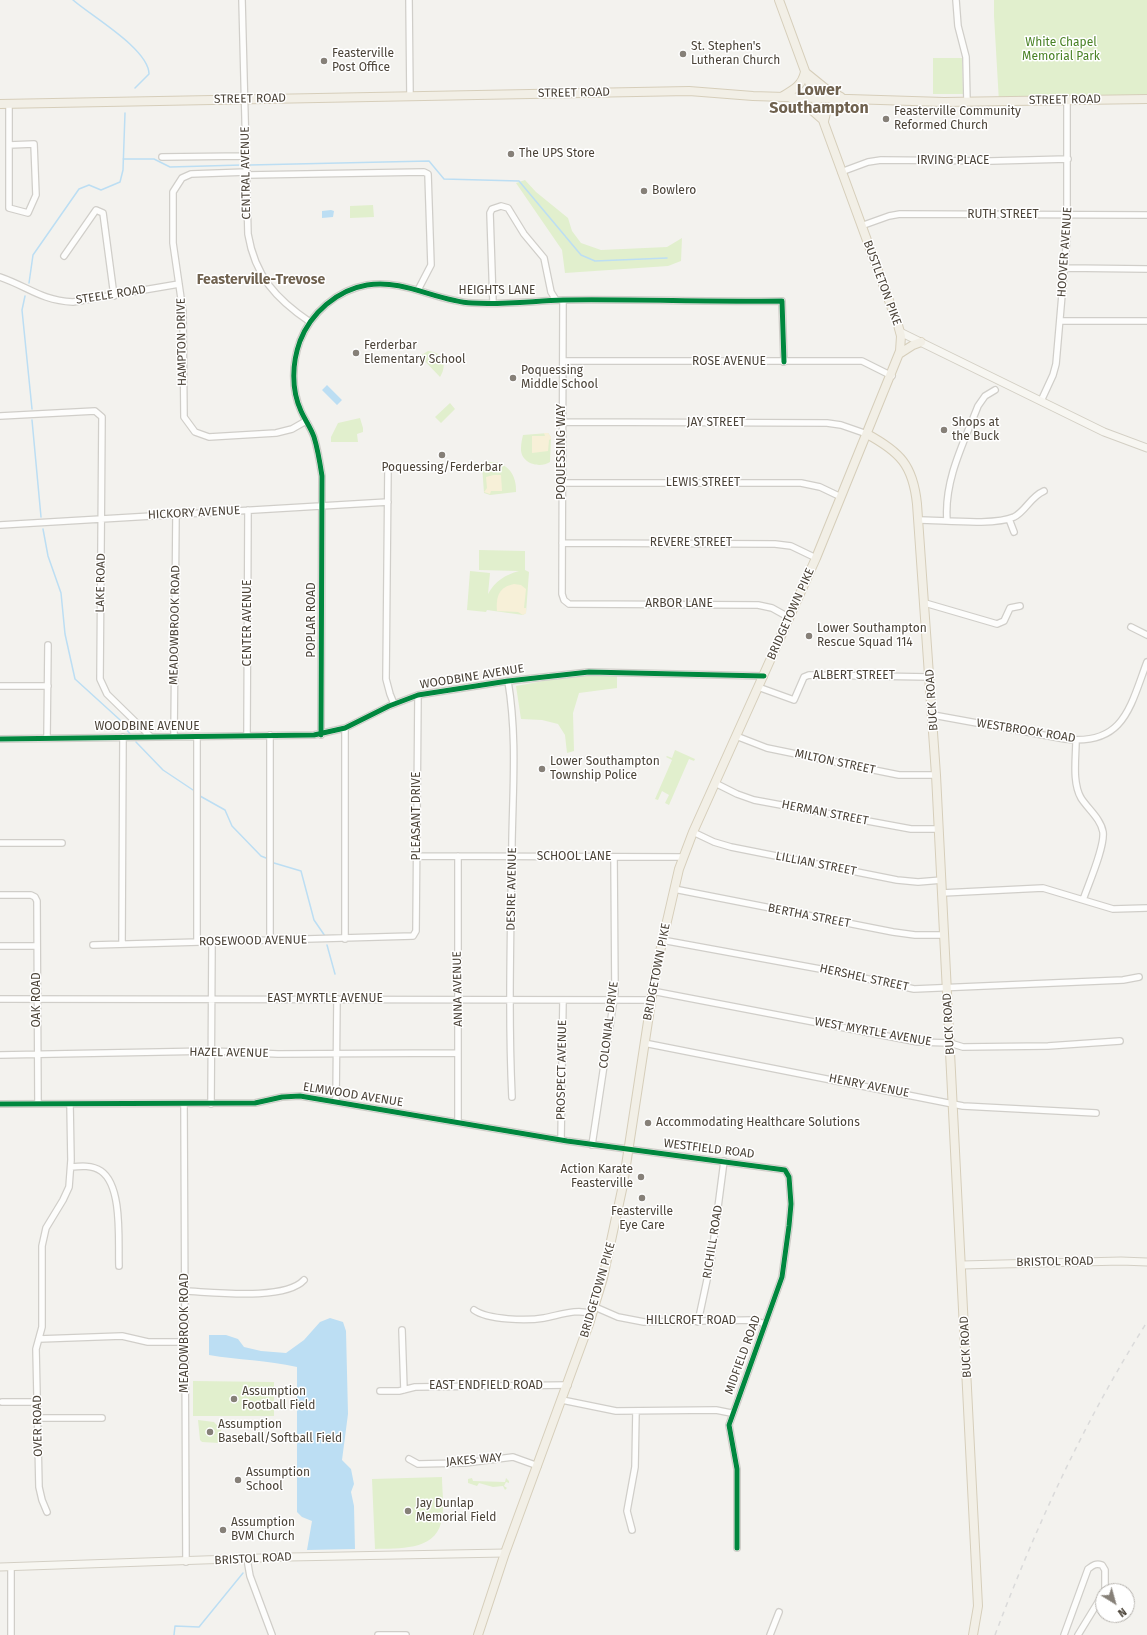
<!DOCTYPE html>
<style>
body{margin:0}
#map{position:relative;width:1147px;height:1635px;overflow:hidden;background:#f3f2ee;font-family:"Fira Sans",sans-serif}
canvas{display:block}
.north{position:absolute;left:1095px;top:1583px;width:40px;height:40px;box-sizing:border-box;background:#fff;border:1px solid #b7b4af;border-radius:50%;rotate:143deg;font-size:11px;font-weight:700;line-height:16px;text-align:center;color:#4b4338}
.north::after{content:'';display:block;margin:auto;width:14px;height:18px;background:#868078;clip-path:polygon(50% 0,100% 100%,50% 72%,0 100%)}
</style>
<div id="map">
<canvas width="1147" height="1635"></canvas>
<div class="north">N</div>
</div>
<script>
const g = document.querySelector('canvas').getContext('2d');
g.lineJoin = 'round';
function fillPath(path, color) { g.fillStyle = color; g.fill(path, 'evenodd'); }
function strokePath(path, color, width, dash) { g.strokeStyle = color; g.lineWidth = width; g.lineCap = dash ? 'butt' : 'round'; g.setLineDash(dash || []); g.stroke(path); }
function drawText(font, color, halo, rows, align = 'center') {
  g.font = font + ' "Fira Sans",sans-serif'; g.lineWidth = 3; g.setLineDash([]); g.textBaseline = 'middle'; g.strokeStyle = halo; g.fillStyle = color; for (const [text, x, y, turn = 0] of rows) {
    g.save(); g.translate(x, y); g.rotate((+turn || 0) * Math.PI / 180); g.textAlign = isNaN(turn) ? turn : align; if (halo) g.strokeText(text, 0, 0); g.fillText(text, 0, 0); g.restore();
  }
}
const green = new Path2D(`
 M 994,0 L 1147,0 L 1147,99 L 999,102 L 994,16 Z
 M 933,58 L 962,58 L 963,94 L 933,94 Z
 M 525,180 L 536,192 L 568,218 L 572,231 L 581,243 L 601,250 L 667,247 L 682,238 L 681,261 L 668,266 L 565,273 L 562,250 L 516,183 Z
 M 373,205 L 374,217 L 350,218 L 350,206 Z
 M 428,351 C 443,352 448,365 440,377 L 420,356 Z
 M 450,403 L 455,409 L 441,423 L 435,417 Z
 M 360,418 L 363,428 L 363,432 L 357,434 L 358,442 L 331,442 L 331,437 L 338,423 Z
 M 548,433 L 551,437 L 550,462 C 539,469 520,463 521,448 C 521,444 522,439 523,435 Z
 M 489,462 C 507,461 517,475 516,492 L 490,495 L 484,493 L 482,465 Z
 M 479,550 L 525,551 L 525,570 L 529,572 L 526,613 L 523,615 L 487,610 L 486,612 L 467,610 L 470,571 L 490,573 L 488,594 C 495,581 505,575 519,571 L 479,570 Z
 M 590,675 L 617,675 L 617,688 L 579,693 L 573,713 L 574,751 L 567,753 L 565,735 L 558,724 L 542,720 L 521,719 L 516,686 L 570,676 Z
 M 675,750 L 695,759 L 694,761 L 689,759 L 669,805 L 665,803 L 669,795 L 662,791 L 658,800 L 655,799 L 672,760 L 666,757 L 667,756 L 672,758 Z
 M 193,1381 L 274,1382 L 274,1416 L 193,1416 Z
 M 198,1420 L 214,1422 L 221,1430 L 219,1443 L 202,1442 L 200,1440 Z
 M 442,1477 C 442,1491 445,1509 441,1523 C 434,1551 398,1548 375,1549 L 372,1479 Z
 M 472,1478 L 473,1481 L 505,1482 L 506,1478 L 509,1481 L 509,1483 L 506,1482 L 504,1486 L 507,1488 L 505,1490 L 503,1486 L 493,1487 L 479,1483 L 477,1486 L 468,1483 L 468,1479 Z`);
const sand = new Path2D(`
 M 544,433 L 548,433 L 551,437 L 551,439 L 549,440 L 548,451 L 532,453 L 532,436 L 545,436 Z
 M 494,475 L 501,475 L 502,491 L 491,491 L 490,494 L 484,492 L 487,488 L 486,477 Z
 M 514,584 L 521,585 L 526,589 L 524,608 L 526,608 L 526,613 L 523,615 L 518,612 L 497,611 C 496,596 499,587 514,584 Z`);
const water = new Path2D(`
 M 331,210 L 334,211 L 333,217 L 322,218 L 322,211 Z
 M 327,385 L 342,400 L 337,405 L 322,390 Z
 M 330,1318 L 343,1322 L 346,1331 L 348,1414 L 342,1460 L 351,1469 L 354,1484 L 351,1492 L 354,1506 L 355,1549 L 307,1550 L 312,1521 L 302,1517 L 297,1512 L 297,1367 C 267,1360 238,1360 209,1355 L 209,1335 L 226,1335 L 238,1339 L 244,1347 L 261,1351 L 286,1353 L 304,1340 L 320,1322 Z`);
const stream = new Path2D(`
 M 73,0 C 91,16 149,49 149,74 L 135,88
 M 123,159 L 154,159 L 170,167 L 242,165
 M 250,165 L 429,161 L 444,179 L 519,181 L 581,255 L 595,261 L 667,258
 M 29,283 L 33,255 L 79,189 L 89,185 L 101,190 L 120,182 L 123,170 L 125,113
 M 25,296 L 22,310 L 32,409
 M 32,420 L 41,517
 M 43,529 L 48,556 L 61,593 L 65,634 L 75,679 L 119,719 L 130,734
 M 136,742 L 163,770 L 193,790
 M 200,796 L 225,810 L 232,826 L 261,856 L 266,858
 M 274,863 L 301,871 L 314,920 L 325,936
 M 327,945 L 335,974
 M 174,1635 L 175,1626 L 199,1627 L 243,1573`);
const minor = new Path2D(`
 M 242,0 L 248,234 C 255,276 276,299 310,322
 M 409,0 L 410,96
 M 956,0 L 958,26 L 966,57 L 967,102
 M 9,145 L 34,144 L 36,195 L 28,213 L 9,208 L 9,104
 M 162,157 L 246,156
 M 247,172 L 191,174 L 182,178 L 173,192 L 173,243 L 183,312 L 184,417 L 195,432 L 209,437 L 276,433 L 292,429 L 306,421
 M 841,172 L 868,162 L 881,160 L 991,161 L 1068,159
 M 247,175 L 424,172 L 428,174 L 431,265 L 418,290
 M 861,226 L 889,216 L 900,214 L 1147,215
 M 64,256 L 96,210 L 103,213 L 114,296
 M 1065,268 L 1147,269
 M 0,277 C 29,287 40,300 73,302 L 179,284
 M 563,300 L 562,594 L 564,600 L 569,604 L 758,605 L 772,608 L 790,618
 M 493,303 L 490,213 L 492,209 L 501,206 L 508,208 L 524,234 L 544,258 L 551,292 L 556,300
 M 1060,321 L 1147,321
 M 563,361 L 862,361 L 892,376
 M 1041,401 L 1053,375 L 1056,364 L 1067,237 L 1067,100
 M 0,416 L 95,411 L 102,417 L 100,679 L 107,694 L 150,736
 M 563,422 L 827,423 L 841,425 L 867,434
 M 388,467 L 386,679 L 390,694 L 394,704
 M 562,483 L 801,483 L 820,487 L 841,497
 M 1009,519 L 1014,532
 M 919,520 C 942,520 994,526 1014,517 C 1026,511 1030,497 1044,491
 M 947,520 C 944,480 964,442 978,406 L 985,396 L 995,390
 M 0,525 L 388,502
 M 562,543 L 775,544 L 791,546 L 816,558
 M 925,603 L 997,624 L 1004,621 L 1010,608 L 1020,606
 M 1131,627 L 1147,635
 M 508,681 C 517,735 513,786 512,840 C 511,926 508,1012 512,1097
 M 0,686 L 48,686
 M 758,687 L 794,700 L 804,677 L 809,675 L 930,677
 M 933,715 L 1065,739 C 1124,746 1130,707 1147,662
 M 345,728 L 345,939
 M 270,735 L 270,940
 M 321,735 L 322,476 C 320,463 318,450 314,437 C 311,428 305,420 301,411 C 291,389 292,363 300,341 C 311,313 337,290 367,285 C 405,279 436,301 472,303 C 502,305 533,301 563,300 C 636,299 709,302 782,301 L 784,362
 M 247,736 L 248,510
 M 736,736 L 767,748 L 879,771 L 899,775 L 936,775
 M 174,737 L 176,514
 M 197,737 L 197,942
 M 47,738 L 48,645
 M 0,739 L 314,735 L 345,728 L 389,706 L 418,695 L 508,681 L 589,672 L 764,676
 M 1076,740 C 1076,758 1072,782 1081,798 C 1088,809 1101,819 1103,832 C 1105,847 1088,885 1083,900
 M 715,783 L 737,794 L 754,800 L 911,829 L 939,829
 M 693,832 L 714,842 L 731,847 L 897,880 L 918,882 L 942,880
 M 0,843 L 62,843
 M 418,856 L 683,857
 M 458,856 L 458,1122
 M 674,889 L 893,932 L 915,935 L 944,935
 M 942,893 L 1043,888 L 1113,909 L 1147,908
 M 0,895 L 31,895 L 35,897 L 37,901 L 38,1104
 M 662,940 L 831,971 L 914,989 L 1123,980 L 1139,977
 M 122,944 L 123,737
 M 93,945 L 413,936 L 416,931 L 418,695
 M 0,946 L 37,946
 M 652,991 L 918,1042 L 950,1043 L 963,1047 L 1048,1046 L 1120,1041
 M 0,999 L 651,1000
 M 644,1043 L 963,1106 L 1096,1113
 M 0,1055 L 212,1051 L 278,1054 L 458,1053
 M 336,1102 L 337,999
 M 0,1104 L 255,1103 L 282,1097 L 300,1096 L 567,1141 L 785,1170 L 789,1177 L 791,1204 L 789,1226 L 782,1277 L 729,1425 L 737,1469 L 737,1548
 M 184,1104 L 186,1562
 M 211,1104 L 212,942
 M 561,1140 L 563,1000
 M 592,1145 L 615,992 L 614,857
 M 71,1167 C 81,1166 92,1165 101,1171 C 123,1186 118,1242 119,1266
 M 184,1291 C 212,1292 285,1301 304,1280
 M 595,1307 L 618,1317 L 644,1322 L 753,1320 L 765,1324
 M 474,1310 C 488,1320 527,1321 544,1318 C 560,1315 577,1308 593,1314
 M 698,1322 L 711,1261 L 724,1161
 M 402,1330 L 404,1390
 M 39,1339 L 122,1336 L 148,1342 L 185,1342
 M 380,1391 L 399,1391 L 415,1387 L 568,1385
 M 562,1400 L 616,1411 L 716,1410 L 731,1413
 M 2,1402 L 38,1402
 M 38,1418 L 102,1418
 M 409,1459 L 418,1464 L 465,1463 L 513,1457 L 538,1466
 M 47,1512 L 42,1500 L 39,1487 L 36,1349 L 42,1327 L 42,1246 L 46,1228 L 63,1200 L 69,1187 L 71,1160 L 70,1104
 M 632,1530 L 627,1511 L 635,1467 L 636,1411
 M 247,1559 L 250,1576 L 272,1635
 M 11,1635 L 11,1567
 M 378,1635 L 406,1635
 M 770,1635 L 779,1612
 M 1064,1635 L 1088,1569 C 1093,1565 1096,1563 1102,1565 L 1105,1570 L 1105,1591
 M 1078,1635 L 1103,1594`);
const secondary = new Path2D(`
 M 900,332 L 1104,432 L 1147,448
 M 962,1265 L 1121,1261 L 1147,1262
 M 0,1567 L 289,1557 L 505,1553`);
const primary = new Path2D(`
 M 783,96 C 795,89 802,85 805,72 L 826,89 L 841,97
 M 792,99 L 805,104 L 822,119
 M 0,104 L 689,91 L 753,96 L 944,102 L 1147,99
 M 824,121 L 827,109 L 842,99
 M 899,354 L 913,345 L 921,342
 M 867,434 C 900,452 913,465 917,504 L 936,775 L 978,1606 L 973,1635
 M 478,1635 L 505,1553 L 589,1324 L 603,1278 L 623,1185 L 656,969 L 679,869 L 693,832 L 816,558 L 900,351 L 901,336 L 898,325 L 779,0`);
const rail = new Path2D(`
 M 995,1635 C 1036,1526 1085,1420 1147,1322`);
const cycleway = new Path2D(`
 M 321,735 L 322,476 C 320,463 318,450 314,437 C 311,428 305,420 301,411 C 291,389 292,363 300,341 C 311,313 337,290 367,285 C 405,279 436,301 472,303 C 502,305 533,301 563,300 C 636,299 709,302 782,301 L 784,362
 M 0,739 L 314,735 L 345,728 L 389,706 L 418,695 L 508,681 L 589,672 L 764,676
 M 0,1104 L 255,1103 L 282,1097 L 300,1096 L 567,1141 L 785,1170 L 789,1177 L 791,1204 L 789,1226 L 782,1277 L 729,1425 L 737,1469 L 737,1548`);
const markers = [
 [683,54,4,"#868078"],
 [324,61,4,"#868078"],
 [886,119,4,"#868078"],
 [511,154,4,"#868078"],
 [644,191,4,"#868078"],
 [356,353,4,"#868078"],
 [513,378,4,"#868078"],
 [944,430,4,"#868078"],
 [442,455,4,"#868078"],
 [809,636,4,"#868078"],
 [542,769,4,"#868078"],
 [648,1123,4,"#868078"],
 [641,1177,4,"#868078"],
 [642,1198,4,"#868078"],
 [234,1399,4,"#868078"],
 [210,1432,4,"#868078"],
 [238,1480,4,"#868078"],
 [408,1511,4,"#868078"],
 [223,1530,4,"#868078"]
];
const parkNames = [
 ["White Chapel",1061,43],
 ["Memorial Park",1061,57]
];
const poiNames = [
 ["St. Stephen's",691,47],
 ["Lutheran Church",691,61],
 ["Feasterville",332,54],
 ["Post Office",332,68],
 ["Feasterville Community",894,112],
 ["Reformed Church",894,126],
 ["The UPS Store",519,154],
 ["Bowlero",652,191],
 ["Ferderbar",364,346],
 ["Elementary School",364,360],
 ["Poquessing",521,371],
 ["Middle School",521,385],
 ["Shops at",952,423],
 ["the Buck",952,437],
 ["Poquessing/Ferderbar",442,468,"center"],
 ["Lower Southampton",817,629],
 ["Rescue Squad 114",817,643],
 ["Lower Southampton",550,762],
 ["Township Police",550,776],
 ["Accommodating Healthcare Solutions",656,1123],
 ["Action Karate",633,1170,"right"],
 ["Feasterville",633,1184,"right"],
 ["Feasterville",642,1212,"center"],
 ["Eye Care",642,1226,"center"],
 ["Assumption",242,1392],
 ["Football Field",242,1406],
 ["Assumption",218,1425],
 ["Baseball/Softball Field",218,1439],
 ["Assumption",246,1473],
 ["School",246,1487],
 ["Jay Dunlap",416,1504],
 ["Memorial Field",416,1518],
 ["Assumption",231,1523],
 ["BVM Church",231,1537]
];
const streetNames = [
 ["STREET ROAD",574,93,-1],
 ["STREET ROAD",250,99,-1],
 ["STREET ROAD",1065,100,-1],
 ["IRVING PLACE",953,161],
 ["CENTRAL AVENUE",246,173,-91],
 ["RUTH STREET",1003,215],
 ["HOOVER AVENUE",1065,252,-86],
 ["BUSTLETON PIKE",882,283,70],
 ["HEIGHTS LANE",497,291],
 ["STEELE ROAD",111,295,-9],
 ["HAMPTON DRIVE",182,342,-91],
 ["ROSE AVENUE",729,362],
 ["JAY STREET",716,423],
 ["POQUESSING WAY",562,452,-90],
 ["LEWIS STREET",703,483],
 ["HICKORY AVENUE",194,513,-3],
 ["REVERE STREET",691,543],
 ["LAKE ROAD",101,583,-89],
 ["ARBOR LANE",679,604],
 ["BRIDGETOWN PIKE",791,614,-66],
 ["POPLAR ROAD",312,620,-90],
 ["CENTER AVENUE",248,623,-90],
 ["MEADOWBROOK ROAD",175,625,-89],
 ["ALBERT STREET",854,676],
 ["WOODBINE AVENUE",472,677,-9],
 ["BUCK ROAD",932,700,-94],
 ["WOODBINE AVENUE",147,727],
 ["WESTBROOK ROAD",1026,731,9],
 ["MILTON STREET",835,762,12],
 ["HERMAN STREET",825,813,11],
 ["PLEASANT DRIVE",417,816,-90],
 ["SCHOOL LANE",574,857],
 ["LILLIAN STREET",816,864,11],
 ["DESIRE AVENUE",512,889,-89],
 ["BERTHA STREET",809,916,11],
 ["ROSEWOOD AVENUE",253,941,-1],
 ["BRIDGETOWN PIKE",657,972,-79],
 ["HERSHEL STREET",864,978,12],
 ["ANNA AVENUE",458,989,-91],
 ["EAST MYRTLE AVENUE",325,999],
 ["OAK ROAD",37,1000,-90],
 ["BUCK ROAD",949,1024,-93],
 ["COLONIAL DRIVE",609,1025,-83],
 ["WEST MYRTLE AVENUE",873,1032,10],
 ["HAZEL AVENUE",229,1053,1],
 ["PROSPECT AVENUE",562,1070,-89],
 ["HENRY AVENUE",869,1086,11],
 ["ELMWOOD AVENUE",353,1095,9],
 ["WESTFIELD ROAD",709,1149,7],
 ["RICHILL ROAD",713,1242,-81],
 ["BRISTOL ROAD",1055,1262,-1],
 ["BRIDGETOWN PIKE",598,1290,-74],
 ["HILLCROFT ROAD",691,1321],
 ["MEADOWBROOK ROAD",185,1333,-90],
 ["BUCK ROAD",966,1347,-93],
 ["MIDFIELD ROAD",743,1355,-70],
 ["EAST ENDFIELD ROAD",486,1386],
 ["OVER ROAD",38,1426,-91],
 ["JAKES WAY",474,1460,-5],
 ["BRISTOL ROAD",253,1559,-3]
];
const quarterNames = [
 ["Feasterville-Trevose",261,280]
];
const districtNames = [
 ["Lower",819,91],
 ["Southampton",819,109]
];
fillPath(green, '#e1efcd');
fillPath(sand, '#f7f0d8');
fillPath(water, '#bcdef3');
strokePath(stream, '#bcdef3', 1.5);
strokePath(minor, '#d0cec9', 8);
strokePath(secondary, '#d3cfc4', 9);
strokePath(primary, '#d6ceba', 10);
strokePath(minor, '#fdfdfc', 5.5);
strokePath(secondary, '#f7f6f1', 7);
strokePath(primary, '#f2efe6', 8);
strokePath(rail, '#dadada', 1.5, [5, 5]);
strokePath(cycleway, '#00873e', 5);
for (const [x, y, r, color] of markers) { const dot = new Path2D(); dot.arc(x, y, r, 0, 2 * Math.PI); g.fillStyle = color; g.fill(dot); strokePath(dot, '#fff', 1.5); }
drawText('12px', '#4a8226', '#fff', parkNames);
drawText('12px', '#4b4338', '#fff', poiNames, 'left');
drawText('12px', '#4b4338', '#fff', streetNames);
drawText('bold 14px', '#6f614e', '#fff', quarterNames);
drawText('bold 16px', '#6f614e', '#fff', districtNames);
</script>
